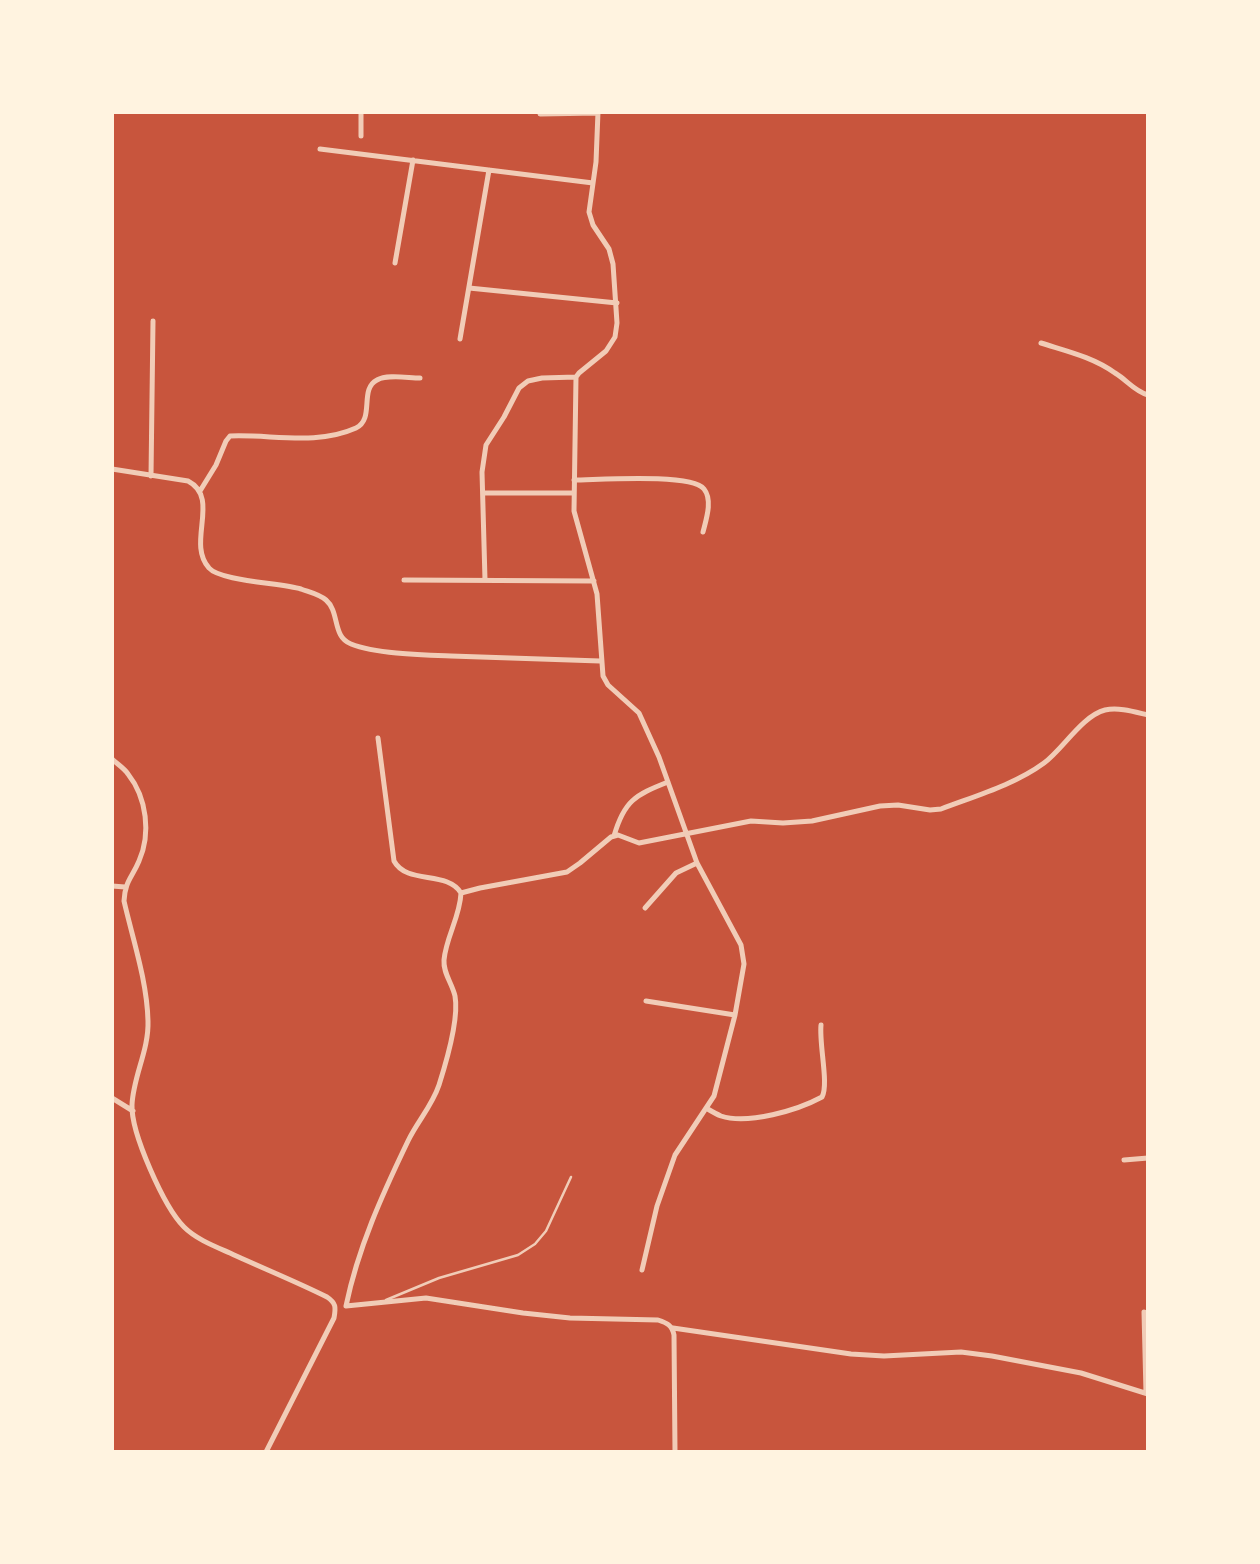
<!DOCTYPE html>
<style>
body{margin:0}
#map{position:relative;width:1260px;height:1564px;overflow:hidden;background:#c8553d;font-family:"Varela Round",sans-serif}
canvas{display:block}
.frame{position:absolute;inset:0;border:114px solid #fff3e0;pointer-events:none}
</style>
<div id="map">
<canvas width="1260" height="1564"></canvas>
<div class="frame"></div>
</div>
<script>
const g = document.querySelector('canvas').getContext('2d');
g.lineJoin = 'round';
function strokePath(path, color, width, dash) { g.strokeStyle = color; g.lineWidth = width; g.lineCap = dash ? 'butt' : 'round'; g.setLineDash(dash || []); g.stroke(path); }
const service = new Path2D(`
 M 386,1300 L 439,1278 L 518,1255 L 535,1244 L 546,1231 L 571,1177`);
const minor = new Path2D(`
 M 598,112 L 596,162 L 589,212 L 593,225 L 609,249 L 613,264 L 617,323 L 615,337 L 606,351 L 579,373 L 576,377 L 574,511 L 597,594 L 603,676 L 608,685 L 639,713 L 659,757 L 697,863 L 741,945 L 744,964 L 735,1015 L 714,1096 L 675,1155 L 657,1206 L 642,1270
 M 540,114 L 597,113
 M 361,136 L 361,112
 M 320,149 L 593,183
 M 395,263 L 413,160
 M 469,288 L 617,303
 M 460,339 L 489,170
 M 1041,343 C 1066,351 1093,357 1115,373 C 1127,380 1134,391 1148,395
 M 112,469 L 188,481 C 221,498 186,543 209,568 C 220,581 281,583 301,589 C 309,592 319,594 326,600 C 340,612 332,637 351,644 C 376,654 423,655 451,656 C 501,658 550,659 600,661
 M 151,476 L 153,321
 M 574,480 C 597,480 691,473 704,489 C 713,500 706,520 703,532
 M 200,491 L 216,465 L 226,441 L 230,436 C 271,434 316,446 356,428 C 375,419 359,389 377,380 C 387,374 408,378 420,378
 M 483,493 L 574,493
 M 404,580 L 594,581
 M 485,580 L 482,472 L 486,445 L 504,417 L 519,388 L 528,381 L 542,378 L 576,377
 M 112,759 C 117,764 124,768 128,774 C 147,798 151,834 139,861 C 132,878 125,881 124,901 C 133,940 147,981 148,1021 C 149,1050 133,1077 132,1105 C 131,1133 164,1207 184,1227 C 196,1239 214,1246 230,1253 C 262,1268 295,1281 327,1297 C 336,1303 336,1307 334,1318 L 266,1452
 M 614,836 C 624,801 635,795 668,782
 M 112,886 L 125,887
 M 461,893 L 480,888 L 567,872 L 580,863 L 611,837 L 618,835 L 639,843 L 751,821 L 783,823 L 812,821 L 880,806 L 898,805 L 930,810 L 941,809 C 975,796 1014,785 1044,763 C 1063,749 1082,716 1105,710 C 1119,707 1135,712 1148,715
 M 645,908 L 676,873 L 697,863
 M 646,1001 L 735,1015
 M 112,1098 L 133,1111
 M 706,1108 C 711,1111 716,1114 721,1116 C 748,1125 798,1110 822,1097 C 829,1084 819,1045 821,1025
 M 1124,1160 L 1148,1158
 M 346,1306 C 358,1248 382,1195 408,1141 C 417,1122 432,1106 439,1085 C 446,1063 459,1018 455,996 C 452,983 443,973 444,960 C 446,937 460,917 461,893 C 447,870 407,885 394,861 L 378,738
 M 346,1306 L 426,1298 L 523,1313 L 570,1318 L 658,1320 C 667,1323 672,1325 674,1335 L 675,1452
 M 1144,1312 L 1146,1393
 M 673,1328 L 851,1354 L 884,1356 L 961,1352 L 992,1356 L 1081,1373 L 1148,1394`);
strokePath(service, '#f1ccb7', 2.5);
strokePath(minor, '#f1ccb7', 5);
</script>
